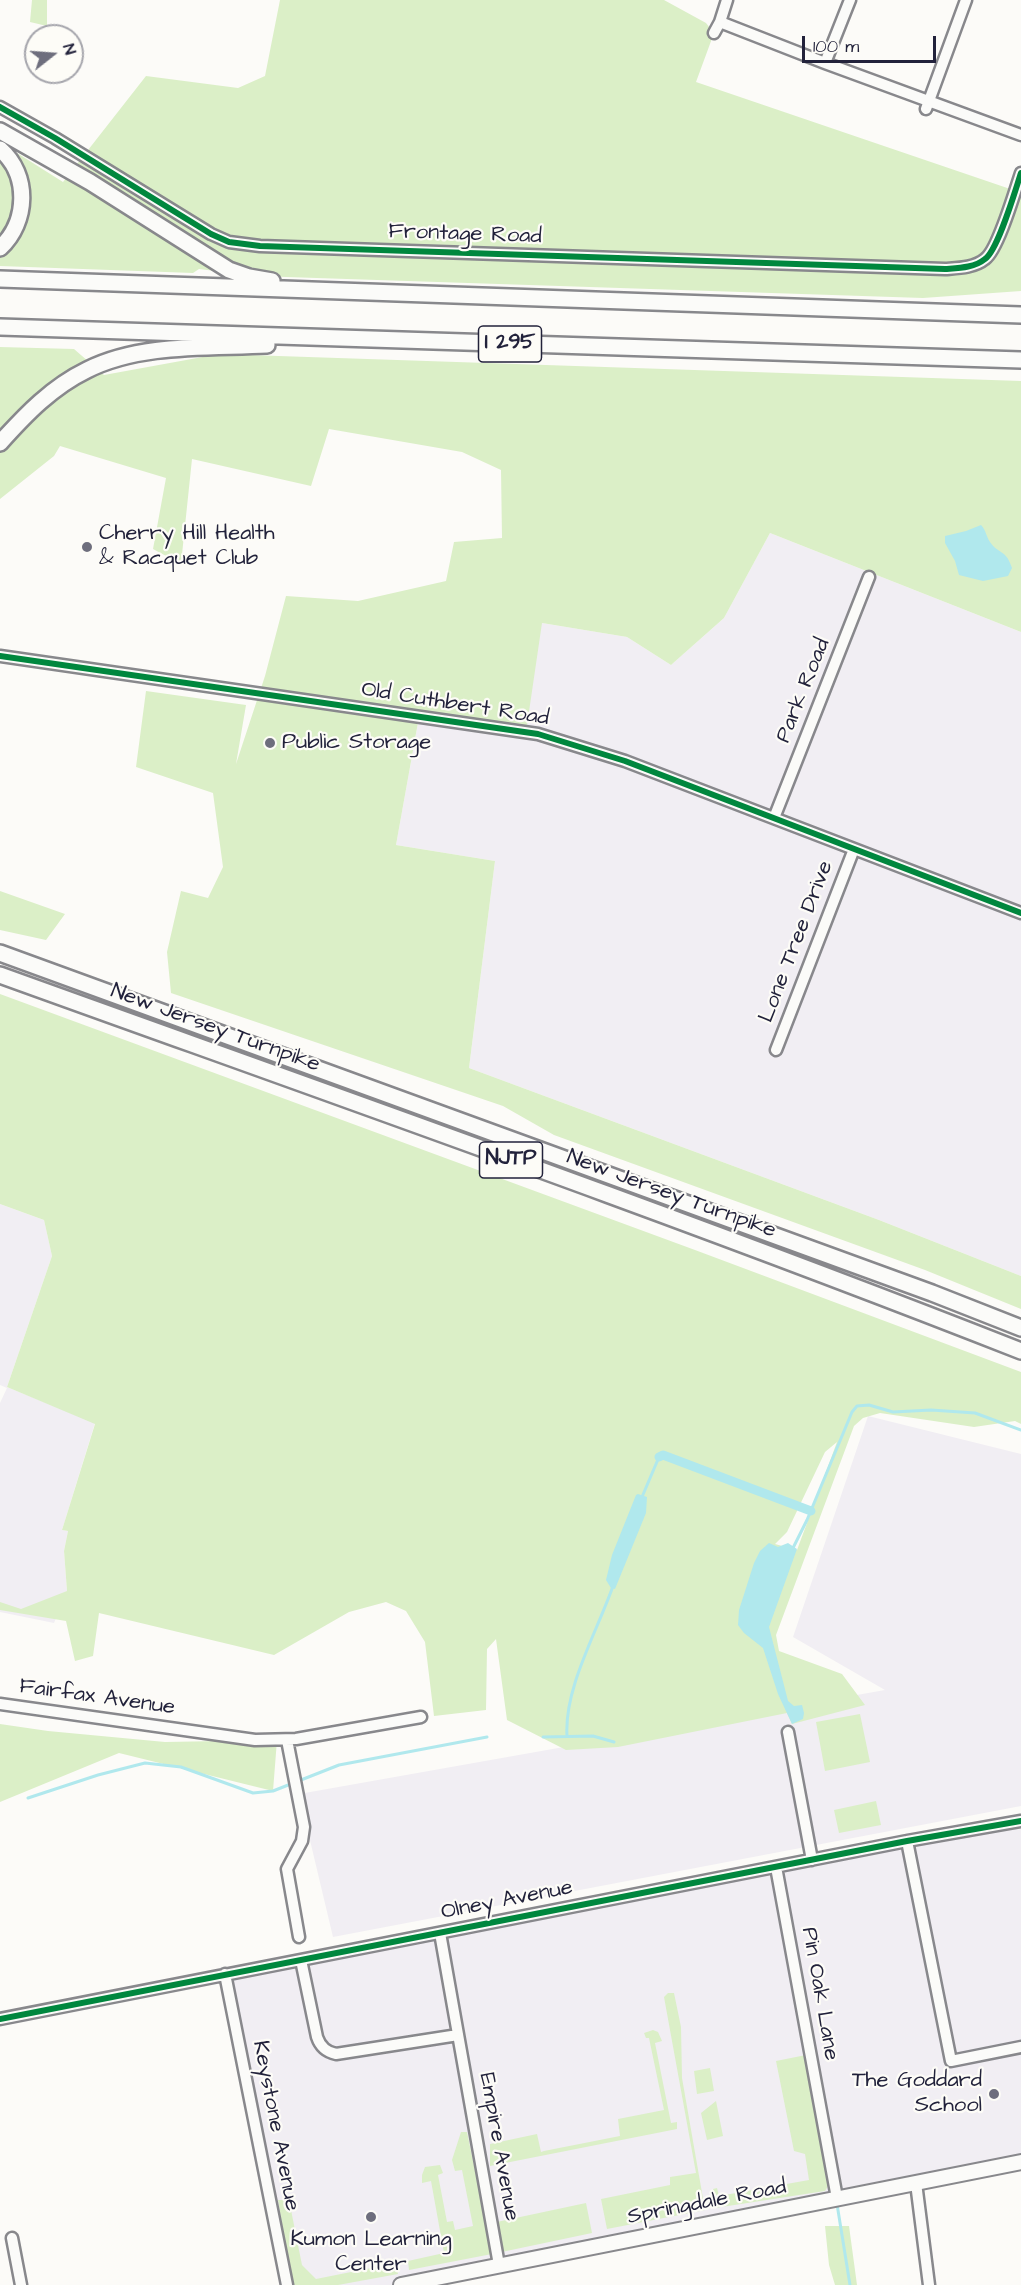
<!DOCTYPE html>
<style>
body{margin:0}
#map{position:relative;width:1021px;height:2285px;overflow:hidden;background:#fcfbf8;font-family:"Architects Daughter",sans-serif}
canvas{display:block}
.north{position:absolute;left:24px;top:24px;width:60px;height:60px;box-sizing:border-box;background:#fdfcf7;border:2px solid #a5a5ac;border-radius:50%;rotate:73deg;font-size:16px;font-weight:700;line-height:24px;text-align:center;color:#22223b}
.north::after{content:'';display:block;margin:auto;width:21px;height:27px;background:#6e6e7d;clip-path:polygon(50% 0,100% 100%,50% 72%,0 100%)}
.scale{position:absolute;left:802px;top:36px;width:134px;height:27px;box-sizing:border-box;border:3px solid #22223b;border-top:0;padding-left:8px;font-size:18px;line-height:21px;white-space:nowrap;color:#22223b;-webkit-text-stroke:4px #fdfcf7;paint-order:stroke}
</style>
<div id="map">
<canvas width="1021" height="2285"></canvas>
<div class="north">N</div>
<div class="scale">100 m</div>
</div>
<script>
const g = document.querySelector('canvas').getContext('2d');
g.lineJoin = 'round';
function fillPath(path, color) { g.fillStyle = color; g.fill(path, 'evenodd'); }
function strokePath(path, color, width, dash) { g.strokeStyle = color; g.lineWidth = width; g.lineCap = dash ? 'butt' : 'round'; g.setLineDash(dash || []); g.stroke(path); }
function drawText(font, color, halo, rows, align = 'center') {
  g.font = font + ' "Architects Daughter",sans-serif'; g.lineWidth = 4.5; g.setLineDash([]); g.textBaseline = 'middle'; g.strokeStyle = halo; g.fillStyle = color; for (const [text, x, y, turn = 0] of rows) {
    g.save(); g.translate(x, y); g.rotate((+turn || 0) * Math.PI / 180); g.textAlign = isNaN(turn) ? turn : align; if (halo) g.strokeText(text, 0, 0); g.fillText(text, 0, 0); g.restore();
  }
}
const built = new Path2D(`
 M 770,533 L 1021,632 L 1021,1276 L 879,1220 L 469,1068 L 495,861 L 396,845 L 419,717 L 542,623 L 627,637 L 671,665 L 724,618 Z
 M 0,1204 L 44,1220 L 52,1256 L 7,1387 L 95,1423 L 62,1530 L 68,1531 L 64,1551 L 67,1591 L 54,1623 L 0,1612 L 0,1403 L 7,1388 L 0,1385 Z
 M 868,1416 L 1021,1454 L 1021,1806 L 333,1937 L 299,1794 L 885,1690 L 793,1637 Z
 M 1021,1822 L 1021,2162 L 400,2285 L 287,2285 L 225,1974 Z`);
const green = new Path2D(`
 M 32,0 L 47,0 L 47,26 L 30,22 Z
 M 280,0 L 664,0 L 706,23 L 714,33 L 696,82 L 1019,192 L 1021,189 L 1021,291 L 923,298 L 256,276 L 199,269 L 193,273 L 0,266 L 0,154 L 17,153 L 63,182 L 146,76 L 238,88 L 265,76 Z
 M 0,347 L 74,349 L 104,375 L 219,354 L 1021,381 L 1021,632 L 770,533 L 724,618 L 671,665 L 627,637 L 542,623 L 526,732 L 419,717 L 396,845 L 495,861 L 469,1068 L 879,1220 L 1021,1276 L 1021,1309 L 925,1270 L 554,1135 L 503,1106 L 171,993 L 167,952 L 181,891 L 208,898 L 223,867 L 213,793 L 136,767 L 146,691 L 246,705 L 236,764 L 265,676 L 286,596 L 358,601 L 446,581 L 454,542 L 502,538 L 501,470 L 462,452 L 329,429 L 311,486 L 192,459 L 181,564 L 153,549 L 166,478 L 60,446 L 54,456 L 0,499 Z
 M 0,891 L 65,914 L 46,940 L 0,930 Z
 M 0,994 L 695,1250 L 1021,1372 L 1021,1424 L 1015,1421 L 974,1427 L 880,1413 L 863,1418 L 854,1426 L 776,1635 L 779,1651 L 842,1674 L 865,1705 L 792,1724 L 787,1713 L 618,1747 L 566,1750 L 507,1720 L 496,1639 L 487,1649 L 486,1710 L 434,1716 L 425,1642 L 406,1611 L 386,1602 L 349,1612 L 274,1655 L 99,1613 L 93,1656 L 75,1661 L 66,1621 L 0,1610 L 0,1602 L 21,1609 L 67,1591 L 64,1551 L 68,1531 L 62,1530 L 95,1424 L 7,1387 L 52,1256 L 44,1220 L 0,1204 ZM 837,1442 L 797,1550 L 775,1544 L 787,1532 L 825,1452 Z
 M 860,1714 L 870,1762 L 825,1771 L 816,1722 Z
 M 0,1724 L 48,1731 L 165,1742 L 277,1740 L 273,1791 L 119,1753 L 0,1802 Z
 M 876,1801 L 881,1825 L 839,1833 L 834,1810 Z
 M 668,1993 L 674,1993 L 681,2027 L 682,2078 L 705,2210 L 607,2229 L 601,2199 L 670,2185 L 670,2177 L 696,2173 L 664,1997 Z
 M 653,2030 L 658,2032 L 662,2041 L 655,2043 L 671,2123 L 677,2122 L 677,2129 L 490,2166 L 490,2144 L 537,2134 L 541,2152 L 544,2151 L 620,2136 L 618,2119 L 664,2110 L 649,2038 L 646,2038 L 644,2033 Z
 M 806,2055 L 830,2183 L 825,2191 L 715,2208 L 713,2189 L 717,2188 L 719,2196 L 809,2180 L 805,2154 L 794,2151 L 776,2061 Z
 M 710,2068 L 714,2091 L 697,2094 L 694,2071 Z
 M 716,2101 L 723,2136 L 707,2140 L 701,2113 Z
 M 461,2132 L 467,2132 L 492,2254 L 409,2270 L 408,2261 L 444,2253 L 431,2181 L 422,2183 L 422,2175 L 425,2167 L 440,2165 L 443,2173 L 438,2175 L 447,2222 L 453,2221 L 455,2230 L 473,2226 L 462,2170 L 455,2171 L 452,2160 Z
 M 278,2200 L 289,2200 L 302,2265 L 316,2279 L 396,2263 L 398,2274 L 338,2285 L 292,2285 Z
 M 586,2203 L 592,2233 L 497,2253 L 492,2223 Z
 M 825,2226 L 849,2226 L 857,2285 L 835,2285 L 829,2265 Z`);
const water = new Path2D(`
 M 981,525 C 986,530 986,536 990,542 C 998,554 1006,549 1012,568 L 1008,576 L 983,581 L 959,575 L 955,561 L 945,543 L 945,536 L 966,531 Z
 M 638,1494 L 647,1497 L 646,1513 L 615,1589 L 611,1588 L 606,1580 L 612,1555 L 636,1495 Z
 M 769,1543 L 778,1547 L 788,1543 L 797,1549 L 769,1627 L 786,1693 L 788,1701 L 794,1706 L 802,1705 L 804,1713 L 803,1719 L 792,1724 L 778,1694 L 763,1648 L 744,1633 L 738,1625 L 739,1610 L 754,1563 L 760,1551 Z`);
const stream = new Path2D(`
 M 642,1497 L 659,1457
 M 793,1548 L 807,1520 L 852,1412 L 857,1406 L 869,1405 L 893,1412 L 931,1410 L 975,1413 L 1021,1430
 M 567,1736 C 564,1688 597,1632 613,1586
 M 543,1737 L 593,1736 L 614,1742
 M 28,1798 L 98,1775 L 145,1763 L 181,1767 L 253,1793 L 273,1791 L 339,1765 L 487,1737
 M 837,2204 L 850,2285`);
const canal = new Path2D(`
 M 659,1457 L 663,1455 L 811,1511`);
const minor = new Path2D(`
 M 720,22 L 825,63 L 1021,135
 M 714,33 L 720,22 L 727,0
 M 825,63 L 850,0
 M 0,107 L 55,138 L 211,234 L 229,242 L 260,246 L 945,269 C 958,268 974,268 985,259 C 998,250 1015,191 1021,173
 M 926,109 L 966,0
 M 0,656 L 538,734 L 625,761 L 1021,913
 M 774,818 L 869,577
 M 776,1050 L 854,849
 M 0,1704 L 255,1740 L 296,1739 L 421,1717
 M 788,1732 L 812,1860
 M 287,1740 L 304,1827 L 302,1841 L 287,1869 L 299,1937
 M 907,1841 L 951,2061 L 1021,2047
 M 776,1867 L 837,2198
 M 440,1933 L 499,2265
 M 301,1960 L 317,2037 C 320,2046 326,2052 336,2054 L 458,2035
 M 225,1974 L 287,2285
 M 0,2019 L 907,1841 L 1021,1821
 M 916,2183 L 929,2285
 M 12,2238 L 21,2285`);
const major = new Path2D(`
 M 401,2285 L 1021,2162`);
const highway = new Path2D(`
 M 0,131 L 90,182 L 229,270 L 249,277 L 272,281
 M 0,149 C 30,175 28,222 0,248
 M 0,279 L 1021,315
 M 0,327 L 1021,360
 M 0,443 C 26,414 52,387 87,370 C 140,343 209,348 267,345
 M 0,953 L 932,1293 L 1021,1328
 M 0,975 C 341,1098 683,1218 1021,1351`);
const cycleway = new Path2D(`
 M 0,107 L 55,138 L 211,234 L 229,242 L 260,246 L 945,269 C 958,268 974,268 985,259 C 998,250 1015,191 1021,173
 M 0,656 L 538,734 L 625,761 L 1021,913
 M 0,2019 L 907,1841 L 1021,1821`);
const markers = [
 [87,547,6,"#6e6e7d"],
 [270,743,6,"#6e6e7d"],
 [994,2094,6,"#6e6e7d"],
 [371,2217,6,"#6e6e7d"]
];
const shields = [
 [510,344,63],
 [511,1160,63]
];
const shieldNames = [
 ["I 295",510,344],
 ["NJTP",511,1160]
];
const streetNames = [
 ["Frontage Road",465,235,2],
 ["Park Road",804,691,-68],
 ["Old Cuthbert Road",455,705,9],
 ["Lone Tree Drive",797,942,-69],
 ["New Jersey Turnpike",215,1029,20],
 ["New Jersey Turnpike",671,1195,20],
 ["Fairfax Avenue",97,1698,8],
 ["Olney Avenue",507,1901,-11],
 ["Pin Oak Lane",819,1994,80],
 ["Keystone Avenue",275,2126,79],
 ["Empire Avenue",498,2147,80],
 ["Springdale Road",707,2203,-11]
];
const poiNames = [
 ["Cherry Hill Health",99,534],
 ["& Racquet Club",99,559],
 ["Public Storage",282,743],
 ["The Goddard",982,2081,"right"],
 ["School",982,2106,"right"],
 ["Kumon Learning",371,2240,"center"],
 ["Center",371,2265,"center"]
];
fillPath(built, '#f1eef3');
fillPath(green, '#dbefc7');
fillPath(water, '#b0e8ed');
strokePath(stream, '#b0e8ed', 3);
strokePath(canal, '#b0e8ed', 9);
strokePath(minor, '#88888c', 15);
strokePath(major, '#88888c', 18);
strokePath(highway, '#88888c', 20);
strokePath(minor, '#fbfbf9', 10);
strokePath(major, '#fbfbf9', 14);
strokePath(highway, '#fbfbf9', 15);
strokePath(cycleway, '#00873e', 6);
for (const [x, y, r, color] of markers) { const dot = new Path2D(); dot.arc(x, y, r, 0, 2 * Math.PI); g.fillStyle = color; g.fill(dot); strokePath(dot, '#fdfcf7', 2); }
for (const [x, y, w] of shields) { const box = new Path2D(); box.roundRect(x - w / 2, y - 18, w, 36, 4.5); g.fillStyle = '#fdfcf7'; g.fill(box); strokePath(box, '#22223b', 1.5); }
drawText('bold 21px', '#22223b', null, shieldNames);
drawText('22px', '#22223b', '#fdfcf7', streetNames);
drawText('22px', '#22223b', '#fdfcf7', poiNames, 'left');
</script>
